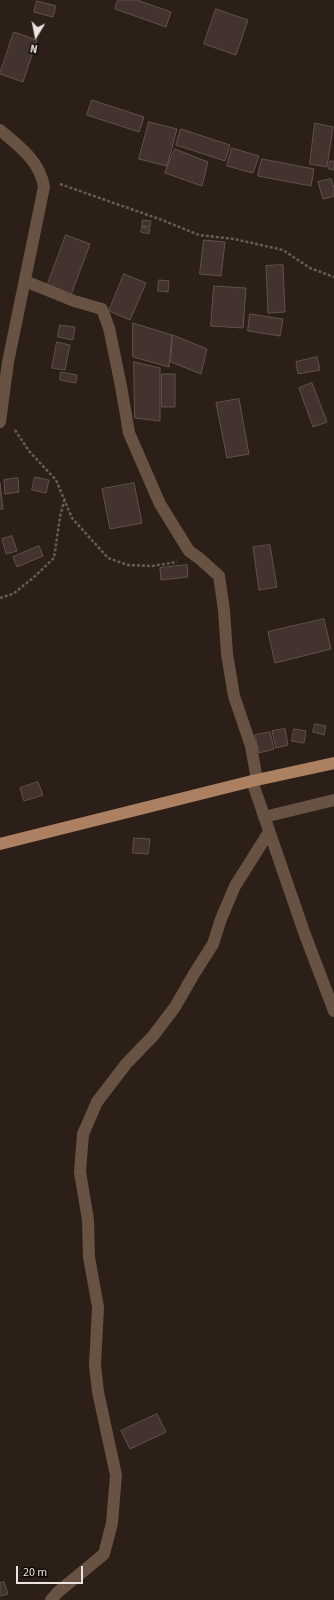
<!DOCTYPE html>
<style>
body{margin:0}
#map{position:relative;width:334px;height:1600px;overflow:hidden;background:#2b1f17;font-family:"Source Sans 3",sans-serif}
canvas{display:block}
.north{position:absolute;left:16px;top:16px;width:40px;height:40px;-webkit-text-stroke:3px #0f0a07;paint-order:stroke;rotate:190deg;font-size:11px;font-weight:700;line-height:16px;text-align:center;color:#ece4de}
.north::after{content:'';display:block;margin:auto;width:14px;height:18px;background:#ece4de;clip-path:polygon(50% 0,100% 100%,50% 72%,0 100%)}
.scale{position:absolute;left:16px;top:1566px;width:67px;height:18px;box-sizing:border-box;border:2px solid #ece4de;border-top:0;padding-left:5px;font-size:12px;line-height:14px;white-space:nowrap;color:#ece4de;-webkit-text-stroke:3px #0f0a07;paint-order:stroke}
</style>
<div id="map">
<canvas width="334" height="1600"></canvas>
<div class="north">N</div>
<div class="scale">20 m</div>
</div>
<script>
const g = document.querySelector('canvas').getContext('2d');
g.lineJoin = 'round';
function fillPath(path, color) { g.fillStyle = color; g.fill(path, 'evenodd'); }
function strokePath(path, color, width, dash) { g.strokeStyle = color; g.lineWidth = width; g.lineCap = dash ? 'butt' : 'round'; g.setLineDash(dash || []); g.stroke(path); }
const building = new Path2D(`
 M 118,0 L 137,0 L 171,12 L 166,27 L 115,9 Z
 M 37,1 L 56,6 L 53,17 L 34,12 Z
 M 216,9 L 248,20 L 236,55 L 204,44 Z
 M 14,32 L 37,40 L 23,82 L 0,74 Z
 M 92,100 L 144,117 L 139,132 L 87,115 Z
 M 149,122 L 177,129 L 167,166 L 139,159 Z
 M 315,123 L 333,127 L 327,167 L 310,164 Z
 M 181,129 L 230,145 L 225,161 L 176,145 Z
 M 232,148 L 259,156 L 253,173 L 227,166 Z
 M 175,149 L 208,162 L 202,186 L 165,173 Z
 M 262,159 L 314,169 L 311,186 L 258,176 Z
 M 330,161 L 334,161 L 334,170 L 329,169 Z
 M 331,179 L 334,188 L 334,196 L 323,199 L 318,182 Z
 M 143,220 L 151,221 L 150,227 L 142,226 Z
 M 142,227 L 150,229 L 149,234 L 141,232 Z
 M 66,235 L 90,244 L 71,295 L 47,286 Z
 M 204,240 L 225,242 L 221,276 L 200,274 Z
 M 283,265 L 285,312 L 268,313 L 266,266 Z
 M 124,274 L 146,283 L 130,320 L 109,311 Z
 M 159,280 L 169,281 L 168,292 L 158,291 Z
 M 214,286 L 246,288 L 243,328 L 211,326 Z
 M 250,314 L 283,319 L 280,336 L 248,331 Z
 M 133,323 L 172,335 L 169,367 L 133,357 Z
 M 60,325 L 75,327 L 73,340 L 58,337 Z
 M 173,335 L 207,349 L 201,374 L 171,362 Z
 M 57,342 L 70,345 L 65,370 L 52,368 Z
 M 317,357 L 320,370 L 298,374 L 296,362 Z
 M 134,362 L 160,368 L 160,421 L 135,418 Z
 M 61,372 L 77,375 L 76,383 L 60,380 Z
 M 162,374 L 175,374 L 175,407 L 162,407 Z
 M 312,383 L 327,422 L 313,427 L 299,388 Z
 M 239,399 L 249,454 L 227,458 L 216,403 Z
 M 35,477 L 49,480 L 46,493 L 32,490 Z
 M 18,478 L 19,492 L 5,494 L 4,480 Z
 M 0,483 L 3,509 L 0,509 Z
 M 134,483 L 142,523 L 110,529 L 102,489 Z
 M 12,536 L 17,551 L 6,554 L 2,539 Z
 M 270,545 L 277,587 L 259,590 L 253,547 Z
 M 39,546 L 43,556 L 17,567 L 13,557 Z
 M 187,565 L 188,577 L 161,580 L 160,568 Z
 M 324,619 L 331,649 L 275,663 L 268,632 Z
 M 315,724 L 326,726 L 324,735 L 313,732 Z
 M 285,729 L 288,745 L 276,748 L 272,731 Z
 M 294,729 L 306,731 L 304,743 L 292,741 Z
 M 270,732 L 274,749 L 259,753 L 255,735 Z
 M 38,782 L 43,795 L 24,801 L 20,788 Z
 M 134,838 L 150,839 L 148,854 L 133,853 Z
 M 157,1414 L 166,1432 L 130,1449 L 121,1431 Z
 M 4,1582 L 8,1594 L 0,1596 L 0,1583 Z`);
const path = new Path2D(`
 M 60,184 L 162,220 L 199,235 L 234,239 L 283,250 L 310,268 L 334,277
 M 15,430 L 29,451 L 56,480 L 72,518 L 108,558 L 128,565 L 152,566 L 177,562
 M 0,598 L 13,594 L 33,578 L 54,558 L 60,517 L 64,501`);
const minor = new Path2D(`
 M 0,130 C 19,146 40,161 44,187 L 8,362 L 0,422
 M 25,281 L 74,301 L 102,309 L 109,328 L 121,386 L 129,433 L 160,504 L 189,551 L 199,558 L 219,576 L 224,610 L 227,654 L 234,696 L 251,746 L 257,780
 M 252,781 L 304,932 L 334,1011
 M 264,817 L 334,800
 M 51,1600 L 58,1592 L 104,1554 L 112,1523 L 116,1475 L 98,1392 L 95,1365 L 98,1307 L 89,1257 L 88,1220 L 80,1172 L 83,1134 L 97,1102 L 126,1064 L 153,1036 L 175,1007 L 194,974 L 213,944 L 221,919 L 235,886 L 269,832`);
const major = new Path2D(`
 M 0,844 L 252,781 L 334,763`);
fillPath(building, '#43332f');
strokePath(building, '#61514c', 1);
strokePath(path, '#675c55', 2.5, [3, 2]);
strokePath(minor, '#675243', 12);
strokePath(major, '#ac8162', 12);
</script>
